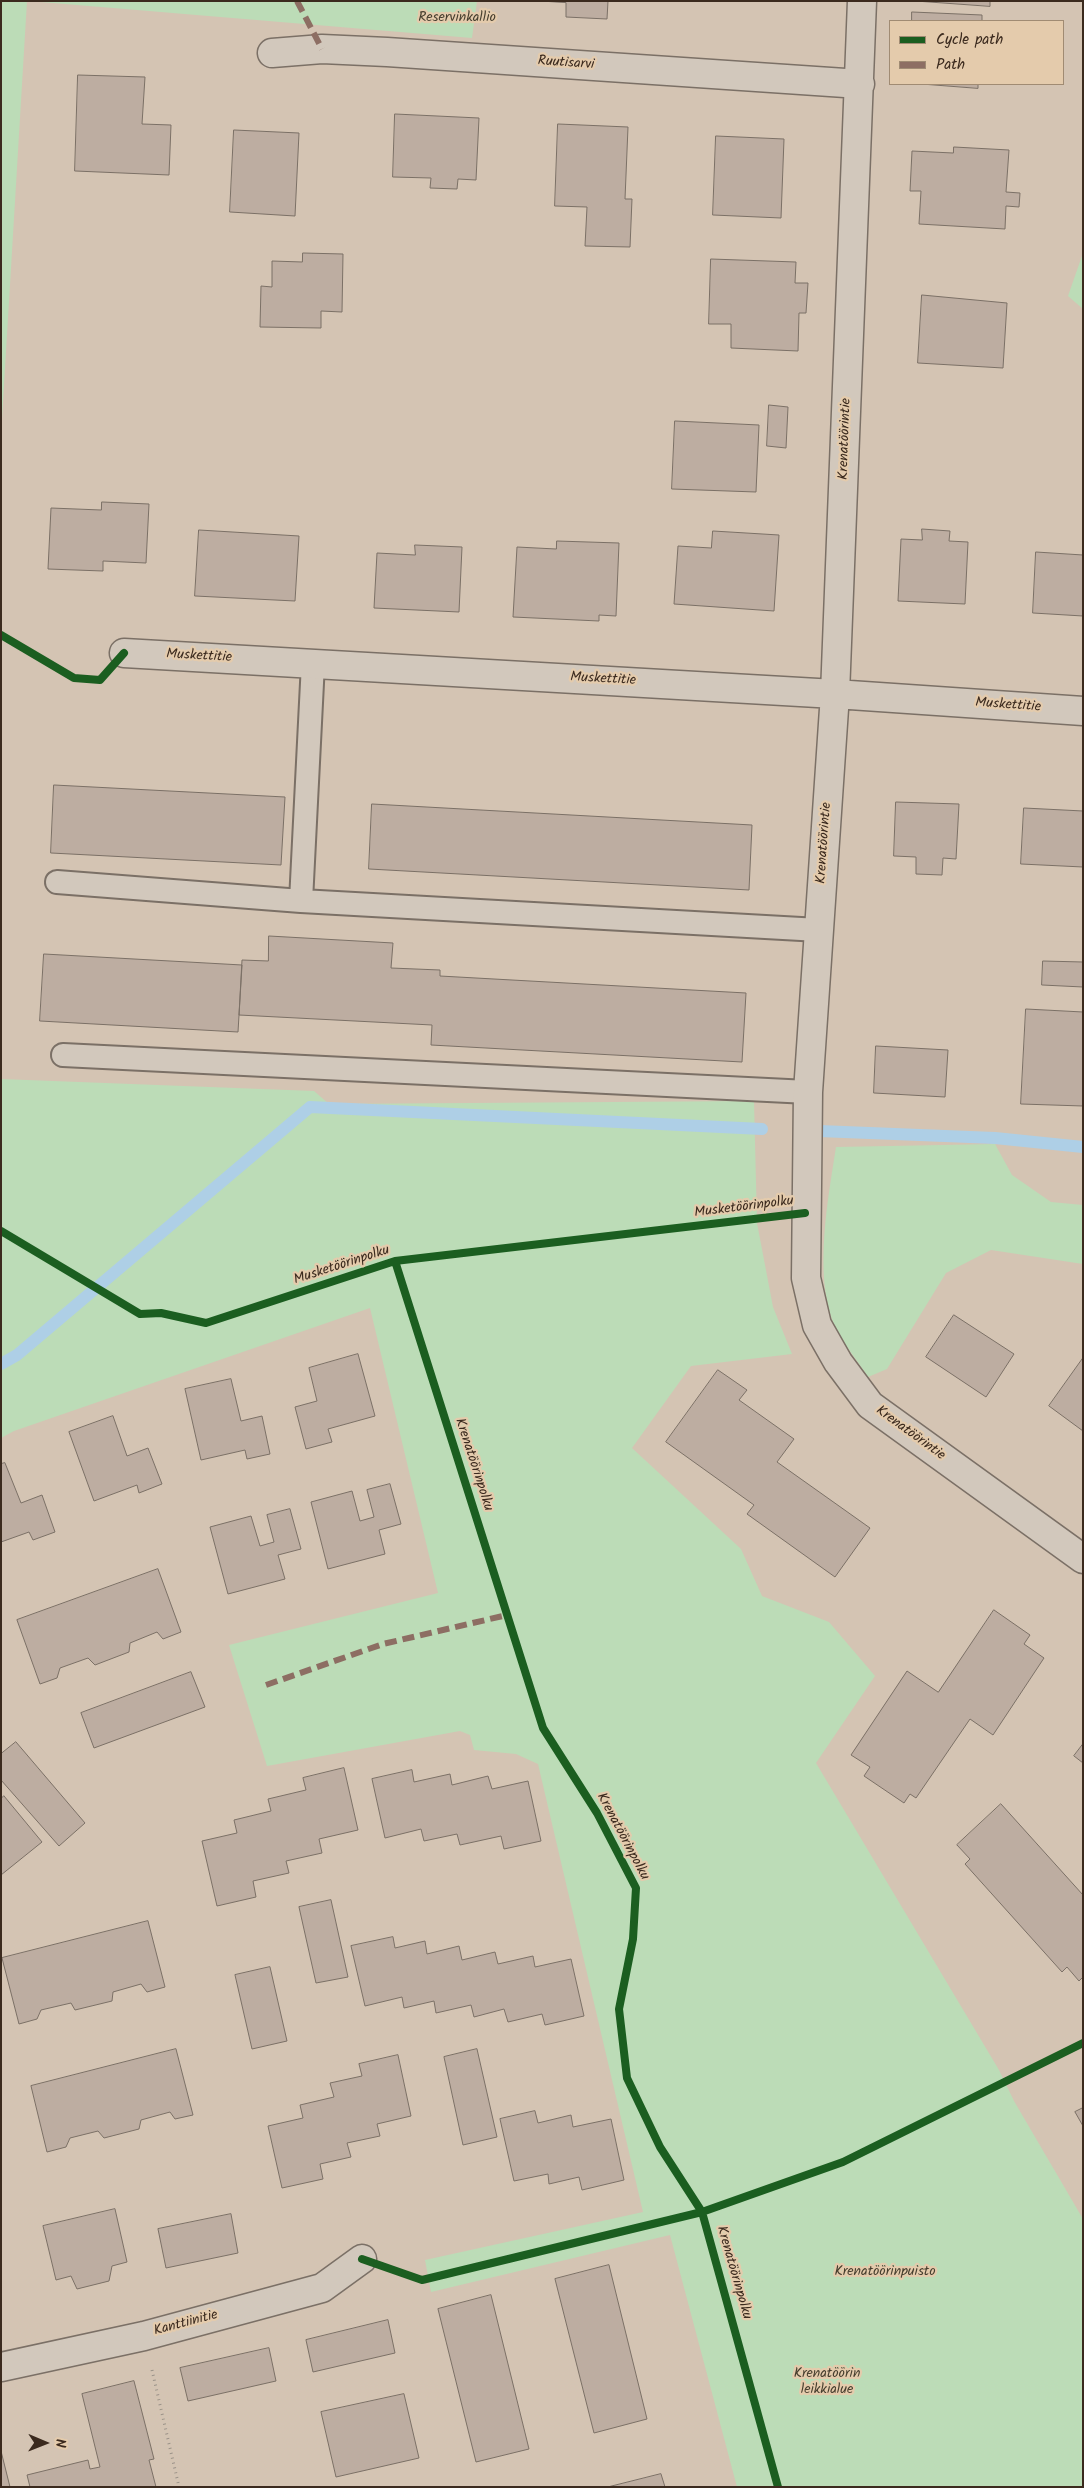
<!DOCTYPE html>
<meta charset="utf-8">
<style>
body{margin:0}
#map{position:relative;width:1084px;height:2488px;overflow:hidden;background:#d4c4b3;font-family:Kalam,sans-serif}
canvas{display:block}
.frame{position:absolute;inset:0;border:2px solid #3b2a1e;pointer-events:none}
.legend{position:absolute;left:889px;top:20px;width:175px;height:65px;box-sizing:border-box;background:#e4cbac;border:1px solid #a08b73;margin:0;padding:6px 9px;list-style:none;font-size:15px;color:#3b2a1e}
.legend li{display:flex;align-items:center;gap:10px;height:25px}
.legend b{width:25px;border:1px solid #a08b73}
.north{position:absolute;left:20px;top:2418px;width:50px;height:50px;-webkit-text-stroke:4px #e4cbac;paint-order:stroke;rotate:91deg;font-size:14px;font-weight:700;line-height:20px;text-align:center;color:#3b2a1e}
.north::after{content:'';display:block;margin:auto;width:18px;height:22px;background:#3b2a1e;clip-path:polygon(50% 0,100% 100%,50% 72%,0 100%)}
</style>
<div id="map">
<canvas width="1084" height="2488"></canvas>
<div class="frame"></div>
<ul class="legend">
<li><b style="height:6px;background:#1b5e20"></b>Cycle path</li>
<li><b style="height:6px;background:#8d6e63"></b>Path</li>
</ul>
<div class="north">N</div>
</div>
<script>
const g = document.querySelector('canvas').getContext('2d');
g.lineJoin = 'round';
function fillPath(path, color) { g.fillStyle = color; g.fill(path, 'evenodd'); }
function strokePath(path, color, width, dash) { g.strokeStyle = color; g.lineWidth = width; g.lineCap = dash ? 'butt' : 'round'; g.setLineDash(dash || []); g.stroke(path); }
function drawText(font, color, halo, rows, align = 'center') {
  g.font = font + ' Kalam,sans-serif'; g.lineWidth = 4.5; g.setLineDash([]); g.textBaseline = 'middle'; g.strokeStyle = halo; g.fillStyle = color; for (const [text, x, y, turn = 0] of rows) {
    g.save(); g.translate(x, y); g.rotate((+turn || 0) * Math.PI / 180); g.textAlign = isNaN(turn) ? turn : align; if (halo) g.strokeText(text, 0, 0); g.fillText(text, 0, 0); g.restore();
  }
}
const green = new Path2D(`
 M 1,1 L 27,1 L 1,435 Z
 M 29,1 L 477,1 L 472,38 Z
 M 1083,253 L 1083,309 L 1068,296 Z
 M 1,1079 L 314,1091 L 329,1104 L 754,1101 L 757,1223 L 773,1307 L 792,1354 L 691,1366 L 632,1448 L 741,1549 L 762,1596 L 829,1622 L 875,1676 L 816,1763 L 999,2070 L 1014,2101 L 1083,2219 L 1083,2487 L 737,2487 L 670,2235 L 431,2292 L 425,2260 L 643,2212 L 538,1764 L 516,1754 L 474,1750 L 470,1735 L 460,1731 L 267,1766 L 229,1645 L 438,1593 L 370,1308 L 14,1431 L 1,1438 Z
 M 995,1144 L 1012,1175 L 1051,1202 L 1083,1205 L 1083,1264 L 991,1250 L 946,1273 L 887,1369 L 868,1377 C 857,1360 841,1341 833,1322 C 814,1273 828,1198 836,1147 Z`);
const stream = new Path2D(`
 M 819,1131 L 995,1138 L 1083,1147
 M 1,1364 L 17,1355 L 310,1107 L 762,1129`);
const building = new Path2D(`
 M 541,1 L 608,1 L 607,19 L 566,17 L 566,3 Z
 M 916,1 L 990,1 L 990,6 Z
 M 912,12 L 982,15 L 982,21 L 912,21 Z
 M 78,75 L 145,77 L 142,124 L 171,125 L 169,175 L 75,171 Z
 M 922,84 L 978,84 L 978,88 Z
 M 395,114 L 479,118 L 476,180 L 458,179 L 457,189 L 430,188 L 431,178 L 393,177 Z
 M 558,124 L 628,127 L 625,199 L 632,199 L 630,247 L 585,246 L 587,207 L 555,206 Z
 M 234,130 L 299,133 L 295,216 L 230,212 Z
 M 716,136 L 784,139 L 781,218 L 713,215 Z
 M 954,147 L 1009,150 L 1006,192 L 1020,193 L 1019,207 L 1006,206 L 1005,229 L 919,224 L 921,191 L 910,191 L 912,151 L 953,153 Z
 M 303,253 L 343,254 L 342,312 L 321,311 L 321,328 L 260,327 L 261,286 L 272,287 L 272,261 L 302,262 Z
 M 711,259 L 796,262 L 795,283 L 808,283 L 806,313 L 799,313 L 798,351 L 731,348 L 731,324 L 709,324 Z
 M 922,295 L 1007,303 L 1003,368 L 918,363 Z
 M 769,405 L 788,407 L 786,448 L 767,446 Z
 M 675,421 L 759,425 L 756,492 L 672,489 Z
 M 102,502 L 149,504 L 146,563 L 103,561 L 103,571 L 48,569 L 51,508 L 101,510 Z
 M 922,529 L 950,531 L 949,541 L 968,542 L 965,604 L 898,601 L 901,539 L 922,540 Z
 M 199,530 L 299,536 L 295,601 L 195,596 Z
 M 713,531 L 779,535 L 774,611 L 674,604 L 678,546 L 711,548 Z
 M 557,541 L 619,543 L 616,616 L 599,615 L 599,621 L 513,617 L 517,547 L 556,549 Z
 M 415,545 L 462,547 L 459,612 L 374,608 L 377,553 L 415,555 Z
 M 1036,552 L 1083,555 L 1083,616 L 1033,613 Z
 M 54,785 L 285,797 L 281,865 L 51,853 Z
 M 896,802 L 959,804 L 956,859 L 943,858 L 942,875 L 916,874 L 916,857 L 894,856 Z
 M 372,804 L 752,825 L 749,890 L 369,869 Z
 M 1024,808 L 1083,811 L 1083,867 L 1021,864 Z
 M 269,936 L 393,943 L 391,968 L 440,970 L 440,976 L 746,993 L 742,1062 L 431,1045 L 432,1025 L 239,1015 L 242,960 L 268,961 Z
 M 44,954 L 242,965 L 238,1032 L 40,1021 Z
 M 1043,961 L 1083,962 L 1083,987 L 1042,985 Z
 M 1026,1009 L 1083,1012 L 1083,1106 L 1021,1104 Z
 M 876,1046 L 948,1050 L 945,1097 L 874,1093 Z
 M 954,1315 L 1014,1354 L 986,1397 L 926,1357 Z
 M 358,1354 L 375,1416 L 328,1429 L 332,1442 L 306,1449 L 295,1407 L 317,1401 L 309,1368 Z
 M 1083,1358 L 1083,1431 L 1049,1406 Z
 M 718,1370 L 747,1390 L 739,1400 L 794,1439 L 777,1462 L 870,1528 L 835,1577 L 747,1514 L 754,1505 L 666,1442 Z
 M 231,1379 L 241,1421 L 262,1416 L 270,1454 L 247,1459 L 245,1450 L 201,1460 L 185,1389 Z
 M 113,1416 L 127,1456 L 148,1448 L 162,1484 L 139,1493 L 137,1485 L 94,1501 L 69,1432 Z
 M 5,1463 L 21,1503 L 42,1495 L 55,1532 L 33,1540 L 29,1532 L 1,1542 L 1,1464 Z
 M 390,1484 L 401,1524 L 379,1530 L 385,1554 L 328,1569 L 311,1502 L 352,1491 L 360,1521 L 374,1517 L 367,1490 Z
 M 290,1509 L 301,1549 L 278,1555 L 285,1579 L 228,1594 L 210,1527 L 251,1516 L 260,1546 L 274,1542 L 267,1515 Z
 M 158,1569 L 181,1632 L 163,1639 L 157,1632 L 130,1643 L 129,1652 L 95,1665 L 88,1658 L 60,1668 L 57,1678 L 40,1684 L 17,1620 Z
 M 994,1610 L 1030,1635 L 1024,1644 L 1044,1658 L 993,1735 L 970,1719 L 916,1798 L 910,1794 L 904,1803 L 864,1776 L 870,1767 L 851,1755 L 907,1671 L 938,1692 Z
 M 191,1672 L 205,1707 L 94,1748 L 81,1713 Z
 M 16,1742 L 85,1823 L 59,1846 L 1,1780 L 1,1754 Z
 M 1083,1744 L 1083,1763 L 1074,1756 Z
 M 344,1768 L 358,1830 L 319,1839 L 322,1853 L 286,1861 L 289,1873 L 253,1881 L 256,1897 L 217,1906 L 202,1841 L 237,1833 L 234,1820 L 271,1811 L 268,1799 L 306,1790 L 303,1778 Z
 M 412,1770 L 414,1782 L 450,1774 L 452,1785 L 488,1776 L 492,1789 L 528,1781 L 541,1841 L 504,1849 L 501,1836 L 460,1845 L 457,1834 L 424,1841 L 421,1829 L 385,1838 L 372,1779 Z
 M 4,1796 L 42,1842 L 1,1875 L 1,1799 Z
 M 1001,1804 L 1083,1895 L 1083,1977 L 1079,1981 L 1067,1967 L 1062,1972 L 965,1864 L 970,1859 L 957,1845 Z
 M 331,1900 L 348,1977 L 316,1983 L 299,1907 Z
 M 148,1921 L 165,1987 L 147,1992 L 141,1984 L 113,1992 L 112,2001 L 75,2010 L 71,2003 L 41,2010 L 37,2019 L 19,2024 L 2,1958 Z
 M 393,1937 L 395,1948 L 425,1941 L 427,1954 L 459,1946 L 462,1960 L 495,1952 L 498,1964 L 533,1956 L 535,1967 L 571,1959 L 584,2016 L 545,2025 L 542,2014 L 508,2022 L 504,2009 L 474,2017 L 471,2005 L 436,2013 L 434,2001 L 404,2008 L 402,1997 L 365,2006 L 351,1946 Z
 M 270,1967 L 287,2041 L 252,2049 L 235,1975 Z
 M 176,2049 L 193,2115 L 175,2119 L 170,2112 L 141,2120 L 139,2129 L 104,2138 L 98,2131 L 70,2138 L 66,2147 L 47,2152 L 31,2086 Z
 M 477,2049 L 497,2137 L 463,2145 L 444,2057 Z
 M 398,2055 L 411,2116 L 377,2124 L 380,2136 L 347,2143 L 351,2157 L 320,2164 L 323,2179 L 282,2188 L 268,2126 L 303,2118 L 300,2105 L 334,2097 L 330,2083 L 362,2076 L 359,2064 Z
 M 1083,2108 L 1083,2126 L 1075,2112 Z
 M 535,2111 L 538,2123 L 571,2115 L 573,2127 L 611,2119 L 624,2180 L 582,2190 L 579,2177 L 549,2184 L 548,2174 L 514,2181 L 500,2119 Z
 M 115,2209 L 127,2262 L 112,2266 L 109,2281 L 77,2289 L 71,2276 L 56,2280 L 43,2226 Z
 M 231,2214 L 238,2253 L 166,2268 L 158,2229 Z
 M 609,2265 L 647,2419 L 594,2433 L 555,2279 Z
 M 491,2295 L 529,2449 L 476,2462 L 438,2309 Z
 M 388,2320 L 395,2353 L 313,2372 L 306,2340 Z
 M 269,2348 L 276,2381 L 188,2401 L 180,2368 Z
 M 134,2381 L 154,2459 L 149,2460 L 156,2487 L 30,2487 L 27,2475 L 88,2460 L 90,2469 L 100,2467 L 82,2394 Z
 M 404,2394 L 419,2458 L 336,2477 L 321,2412 Z
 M 1,2451 L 10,2487 L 1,2487 Z
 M 661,2474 L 665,2487 L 608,2487 Z`);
const path = new Path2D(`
 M 152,2370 L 179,2487`);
const lane = new Path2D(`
 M 313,663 L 301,901 L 819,930
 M 57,882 L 301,901
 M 63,1055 L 808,1092`);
const street = new Path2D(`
 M 862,1 L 835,694 L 808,1092 L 806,1278 L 817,1325 L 838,1362 L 870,1405 L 1083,1559
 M 272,53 L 322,49 L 387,52 L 860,84
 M 124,653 L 835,694 L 1083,711
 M 1,2367 L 144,2336 L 322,2288 L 362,2259`);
const quiet = new Path2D(`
 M 297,1 L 322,49
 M 266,1685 L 383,1644 L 507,1615`);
const cycleway = new Path2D(`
 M 1,635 L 74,678 L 100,680 L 124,653
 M 1,1231 L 140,1314 L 161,1313 L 206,1323 L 395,1261 L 805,1213
 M 395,1261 L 543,1728 L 597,1813 L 636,1888 L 633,1939 L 619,2009 L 627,2078 L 660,2147 L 702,2212 L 778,2487
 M 362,2259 L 422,2280 L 702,2212 L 843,2162 L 1083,2043`);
const parkNames = [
 ["Reservinkallio",457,19],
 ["Krenatöörinpuisto",885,2273],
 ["Krenatöörin",827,2375],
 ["leikkialue",827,2391]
];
const streetNames = [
 ["Ruutisarvi",566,64,4],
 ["Krenatöörintie",846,439,-88],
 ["Muskettitie",199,657,3],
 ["Muskettitie",603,680,3],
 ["Muskettitie",1008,706,4],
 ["Krenatöörintie",825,843,-86],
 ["Musketöörinpolku",744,1208,-7],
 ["Musketöörinpolku",342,1266,-18],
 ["Krenatöörintie",910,1434,36],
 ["Krenatöörinpolku",473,1465,72],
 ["Krenatöörinpolku",622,1837,62],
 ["Krenatöörinpolku",733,2273,74],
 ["Kanttiinitie",186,2324,-15]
];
fillPath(green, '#bcdcb7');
strokePath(stream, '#aecfe6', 12);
fillPath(building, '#bdada1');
strokePath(building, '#7b7066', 1);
strokePath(lane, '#7b7066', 26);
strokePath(street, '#7b7066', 31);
strokePath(path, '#9b9389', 3, [1, 4]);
strokePath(lane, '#d2c8bc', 22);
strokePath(street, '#d2c8bc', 28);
strokePath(quiet, '#8d6e63', 6, [12, 6]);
strokePath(cycleway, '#1b5e20', 8);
drawText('14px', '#463e2e', '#e4cbac', parkNames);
drawText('14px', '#3b2a1e', '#e4cbac', streetNames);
</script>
